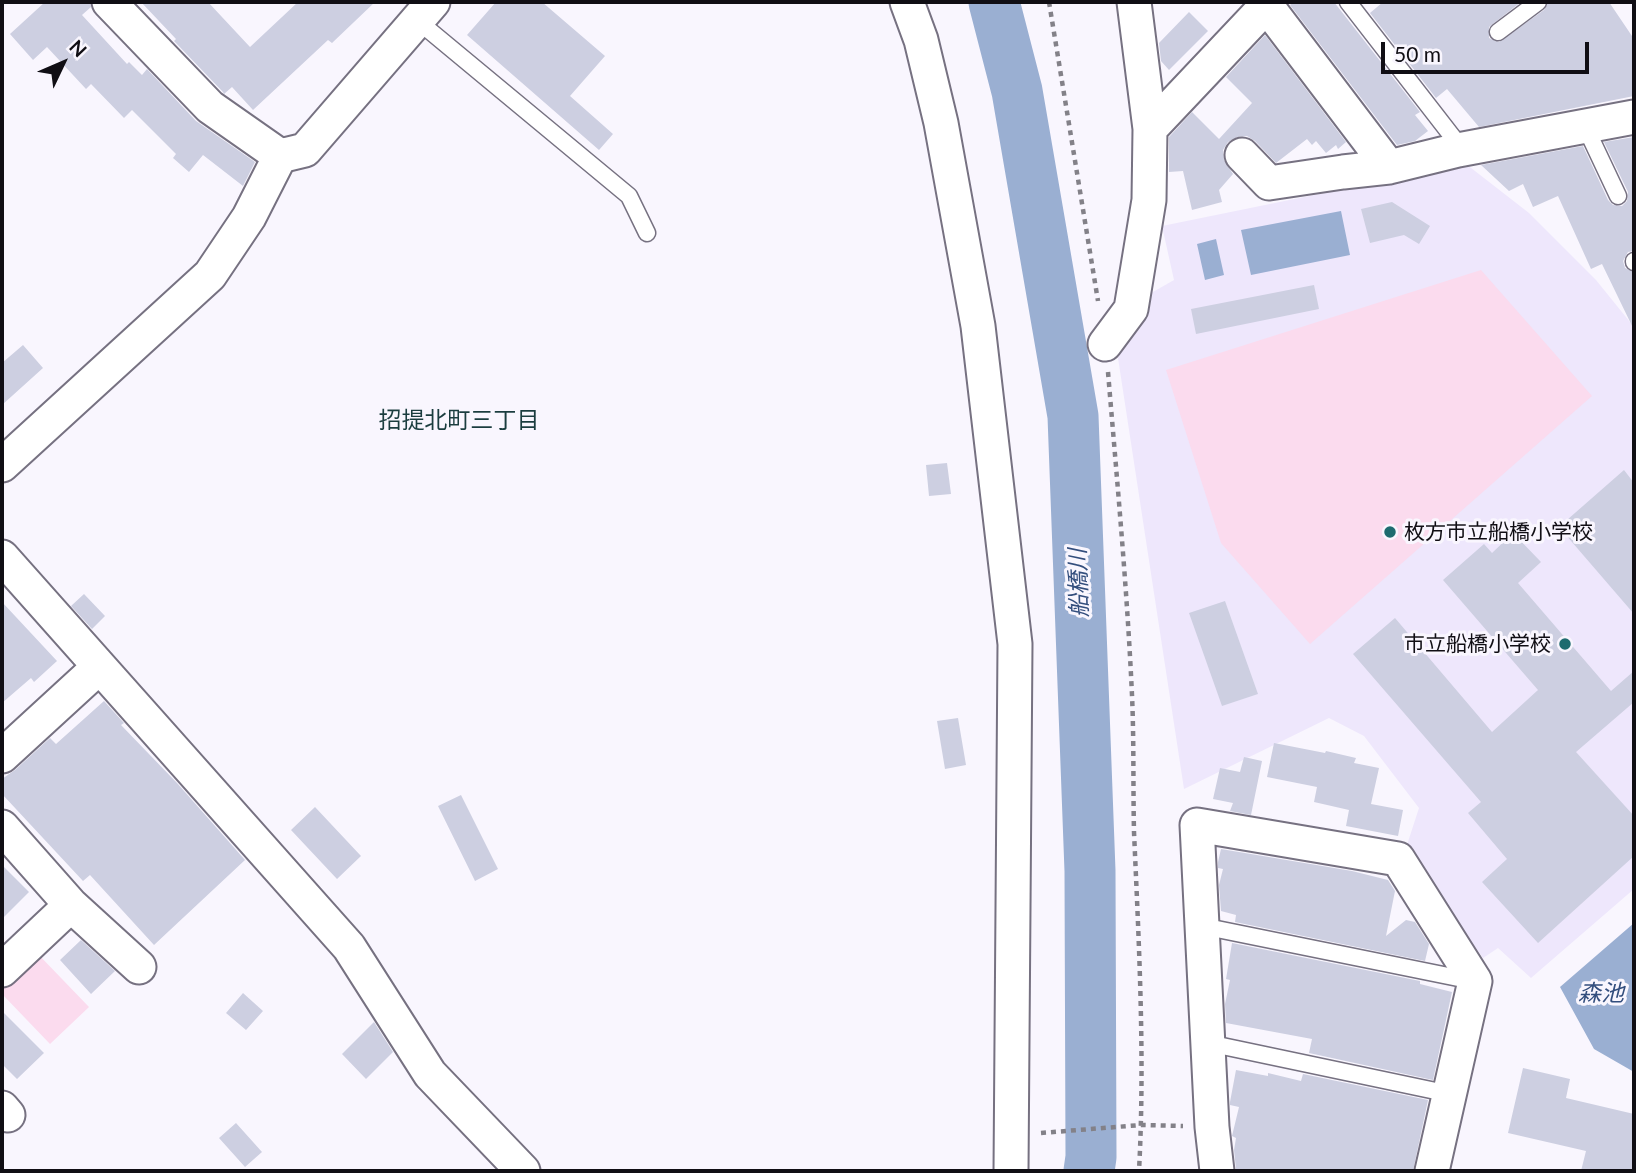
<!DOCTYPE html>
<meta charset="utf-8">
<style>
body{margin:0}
#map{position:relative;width:1636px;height:1173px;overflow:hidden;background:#f9f6fe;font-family:Lato,sans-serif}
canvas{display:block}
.frame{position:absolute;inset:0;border:4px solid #100e14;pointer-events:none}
.north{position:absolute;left:28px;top:28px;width:70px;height:70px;-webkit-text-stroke:5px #f9f6fe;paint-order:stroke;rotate:46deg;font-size:19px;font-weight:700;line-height:28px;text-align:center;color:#100e14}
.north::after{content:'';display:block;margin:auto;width:24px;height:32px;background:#100e14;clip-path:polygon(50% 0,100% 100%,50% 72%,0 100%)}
.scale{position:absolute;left:1381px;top:42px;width:208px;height:32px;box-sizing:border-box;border:4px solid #100e14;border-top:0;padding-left:9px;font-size:21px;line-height:24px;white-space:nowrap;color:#100e14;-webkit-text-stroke:5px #f9f6fe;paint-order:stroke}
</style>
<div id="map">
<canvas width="1636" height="1173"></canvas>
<div class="frame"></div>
<div class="north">N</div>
<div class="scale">50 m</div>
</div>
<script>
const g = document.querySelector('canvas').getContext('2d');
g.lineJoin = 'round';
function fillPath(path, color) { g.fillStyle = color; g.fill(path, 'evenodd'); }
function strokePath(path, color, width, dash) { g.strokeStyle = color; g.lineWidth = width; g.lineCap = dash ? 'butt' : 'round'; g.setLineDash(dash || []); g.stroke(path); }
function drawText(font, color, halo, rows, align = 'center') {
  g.font = font + ' Lato,"Noto Sans JP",sans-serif'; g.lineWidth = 6; g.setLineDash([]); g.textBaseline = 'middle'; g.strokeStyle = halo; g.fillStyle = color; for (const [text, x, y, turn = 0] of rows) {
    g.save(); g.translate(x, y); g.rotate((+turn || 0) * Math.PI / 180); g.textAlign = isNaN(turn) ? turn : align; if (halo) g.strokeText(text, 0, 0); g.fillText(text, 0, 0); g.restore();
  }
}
const built = new Path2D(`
 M 1466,164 L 1529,213 L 1596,280 L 1634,327 L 1634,889 L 1531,978 L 1498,948 L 1483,958 L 1405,851 L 1419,808 L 1364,736 L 1329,718 L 1184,789 L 1116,345 L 1146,296 L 1174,280 L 1162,226 Z`);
const green = new Path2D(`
 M 1481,270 L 1592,396 L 1310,644 L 1221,543 L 1166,370 Z
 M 36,952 L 89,1007 L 50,1044 L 2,994 L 2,985 Z`);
const water = new Path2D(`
 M 1341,211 L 1350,255 L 1251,275 L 1241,230 Z
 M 1216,239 L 1224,275 L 1205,280 L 1197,244 Z
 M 1634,923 L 1634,1072 L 1594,1049 L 1560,987 Z`);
const river = new Path2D(`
 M 994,2 L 1017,91 L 1073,416 L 1090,871 L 1091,1157 L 1089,1171`);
const building = new Path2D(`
 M 45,2 L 90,2 L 91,7 L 82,15 L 127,64 L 129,62 L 142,75 L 147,69 L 196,121 L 255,162 L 243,186 L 203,155 L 189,172 L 173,158 L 176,154 L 132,110 L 124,118 L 91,84 L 86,89 L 47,47 L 33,60 L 10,34 Z
 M 141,2 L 208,2 L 250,47 L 298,2 L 375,2 L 332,43 L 328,40 L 253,110 L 232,87 L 224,94 L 223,92 L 174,41 L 176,39 Z
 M 496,2 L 542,2 L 605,56 L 570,96 L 613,134 L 599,150 L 467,35 Z
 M 1294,2 L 1334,2 L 1420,112 L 1415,115 L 1428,131 L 1415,141 L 1397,145 L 1290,5 Z
 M 1383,2 L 1521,2 L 1489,27 L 1489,38 L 1499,42 L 1544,10 L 1548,2 L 1609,2 L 1634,39 L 1634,96 L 1479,127 L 1447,89 L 1436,98 L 1370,13 Z
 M 1189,12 L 1208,31 L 1169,70 L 1161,61 L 1159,43 Z
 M 1265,35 L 1346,142 L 1338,149 L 1336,145 L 1326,153 L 1316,141 L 1312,145 L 1307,139 L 1276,163 L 1255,141 L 1247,136 L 1237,137 L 1228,142 L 1223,150 L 1224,160 L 1233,174 L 1219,190 L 1222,202 L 1192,210 L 1183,171 L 1169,172 L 1169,137 L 1192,112 L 1219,139 L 1252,103 L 1226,77 Z
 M 1634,137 L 1634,251 L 1628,252 L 1623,261 L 1625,268 L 1634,272 L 1634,330 L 1602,264 L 1591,269 L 1558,196 L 1533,207 L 1523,184 L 1509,191 L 1481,165 L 1583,146 L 1608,200 L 1613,205 L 1622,206 L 1627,201 L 1628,192 L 1604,142 Z
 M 1392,202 L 1430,226 L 1419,244 L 1404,235 L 1370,243 L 1361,209 Z
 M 1314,285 L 1319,309 L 1196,334 L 1191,309 Z
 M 23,345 L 43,368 L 2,405 L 2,363 Z
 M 947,463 L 951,494 L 929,496 L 926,465 Z
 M 1624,470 L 1634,483 L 1634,614 L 1559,527 Z
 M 1513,533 L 1541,562 L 1518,583 L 1611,691 L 1634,671 L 1634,702 L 1576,752 L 1634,816 L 1634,856 L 1538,943 L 1482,882 L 1507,859 L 1468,813 L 1481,802 L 1353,654 L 1395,618 L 1492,732 L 1538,690 L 1443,580 L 1484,544 L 1492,553 Z
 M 84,594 L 105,616 L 92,629 L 71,606 Z
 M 1225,601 L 1258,694 L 1222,706 L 1189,613 Z
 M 2,602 L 57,661 L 34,682 L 31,678 L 2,703 Z
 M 104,701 L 124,723 L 121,725 L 177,783 L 245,860 L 154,945 L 90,875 L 83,881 L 2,794 L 2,779 L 15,770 L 50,738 L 56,744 Z
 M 958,718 L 966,765 L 945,769 L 937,721 Z
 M 1274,743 L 1325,753 L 1326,751 L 1356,758 L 1354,763 L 1379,768 L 1371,804 L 1403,810 L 1398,836 L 1346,826 L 1349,810 L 1314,802 L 1317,787 L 1267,777 Z
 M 1244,757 L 1262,761 L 1251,815 L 1230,811 L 1233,803 L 1213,799 L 1220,768 L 1240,772 Z
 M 461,795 L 498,869 L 475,881 L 438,806 Z
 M 315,807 L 361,856 L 337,879 L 291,830 Z
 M 1221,849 L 1352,871 L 1388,880 L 1395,891 L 1386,936 L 1406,920 L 1415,922 L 1429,944 L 1425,961 L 1235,922 L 1236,915 L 1221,911 L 1219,885 L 1223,869 L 1218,868 L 1218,862 Z
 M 2,865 L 29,892 L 2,919 Z
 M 81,940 L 115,971 L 91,994 L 60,960 Z
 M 1232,943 L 1420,981 L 1420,984 L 1452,992 L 1433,1080 L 1309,1053 L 1312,1039 L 1226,1023 L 1225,1004 L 1230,980 L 1226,979 Z
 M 243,993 L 263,1011 L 246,1030 L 226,1013 Z
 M 2,1011 L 44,1053 L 17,1079 L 2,1064 Z
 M 374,1022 L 393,1052 L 366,1079 L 342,1054 Z
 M 1523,1068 L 1570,1079 L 1566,1098 L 1634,1114 L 1634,1171 L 1581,1171 L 1586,1151 L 1508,1133 Z
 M 1236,1070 L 1268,1076 L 1268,1073 L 1301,1081 L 1303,1074 L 1428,1100 L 1413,1171 L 1245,1171 L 1236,1169 L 1234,1150 L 1236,1138 L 1232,1136 L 1239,1107 L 1230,1105 L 1230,1102 Z
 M 236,1123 L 262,1152 L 245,1167 L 219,1138 Z`);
const path = new Path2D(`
 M 1049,2 L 1098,301
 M 1108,372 C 1117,480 1127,587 1132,695 C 1134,740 1133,786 1134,832 C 1139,945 1145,1058 1139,1171
 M 1041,1133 L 1141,1125 L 1183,1126`);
const service = new Path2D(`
 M 1348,2 L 1462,149
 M 418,21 L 629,196 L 647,233
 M 1498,32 L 1538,2
 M 1585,126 L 1618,196
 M 1634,262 L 1634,261
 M 1202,926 L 1473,981
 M 1208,1043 L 1450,1094`);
const minor = new Path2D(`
 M 109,2 L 210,107 L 280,156
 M 907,2 L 921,40 L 941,123 L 978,326 L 1015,644 L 1011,1171
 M 1266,5 L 1389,167
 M 1150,129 L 1270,2
 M 1242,155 L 1269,183 L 1343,172 L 1389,167 L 1458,150 L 1634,117
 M 1105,344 L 1131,309 L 1149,200 L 1150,129 L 1134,2
 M 2,465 L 210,275 L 249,217 L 280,156 L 305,150 L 433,2
 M 2,557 L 349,947 L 430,1074 L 523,1171
 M 2,756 L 98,668
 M 2,827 L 71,905 L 139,967
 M 2,970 L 71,905
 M 2,1108 L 8,1115
 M 1217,1171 L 1212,1127 L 1197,825 L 1398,859 L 1475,981 L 1432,1171`);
const markers = [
 [1390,532,7,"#1e6b6f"],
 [1565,644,7,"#1e6b6f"]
];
const poiNames = [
 ["枚方市立船橋小学校",1404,532],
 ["市立船橋小学校",1551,644,"right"]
];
const neighbourhoodNames = [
 ["招提北町三丁目",459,421]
];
const waterNames = [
 ["船橋川",1079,583,-92],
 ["森池",1601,994]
];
fillPath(built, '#eee7fc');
fillPath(green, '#fbdbee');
fillPath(water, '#9aafd2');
strokePath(river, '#9aafd2', 51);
fillPath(building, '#cdcfe1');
strokePath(service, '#767181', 19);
strokePath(minor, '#767181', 37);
strokePath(path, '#838188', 4.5, [5, 5]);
strokePath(service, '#fff', 16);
strokePath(minor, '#fff', 33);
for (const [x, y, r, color] of markers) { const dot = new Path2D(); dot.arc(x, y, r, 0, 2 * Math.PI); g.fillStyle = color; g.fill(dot); strokePath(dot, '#f9f6fe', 2.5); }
drawText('21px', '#100e14', '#f9f6fe', poiNames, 'left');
drawText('23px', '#1b3d3f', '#f9f6fe', neighbourhoodNames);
drawText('italic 23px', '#334e7d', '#f9f6fe', waterNames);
</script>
